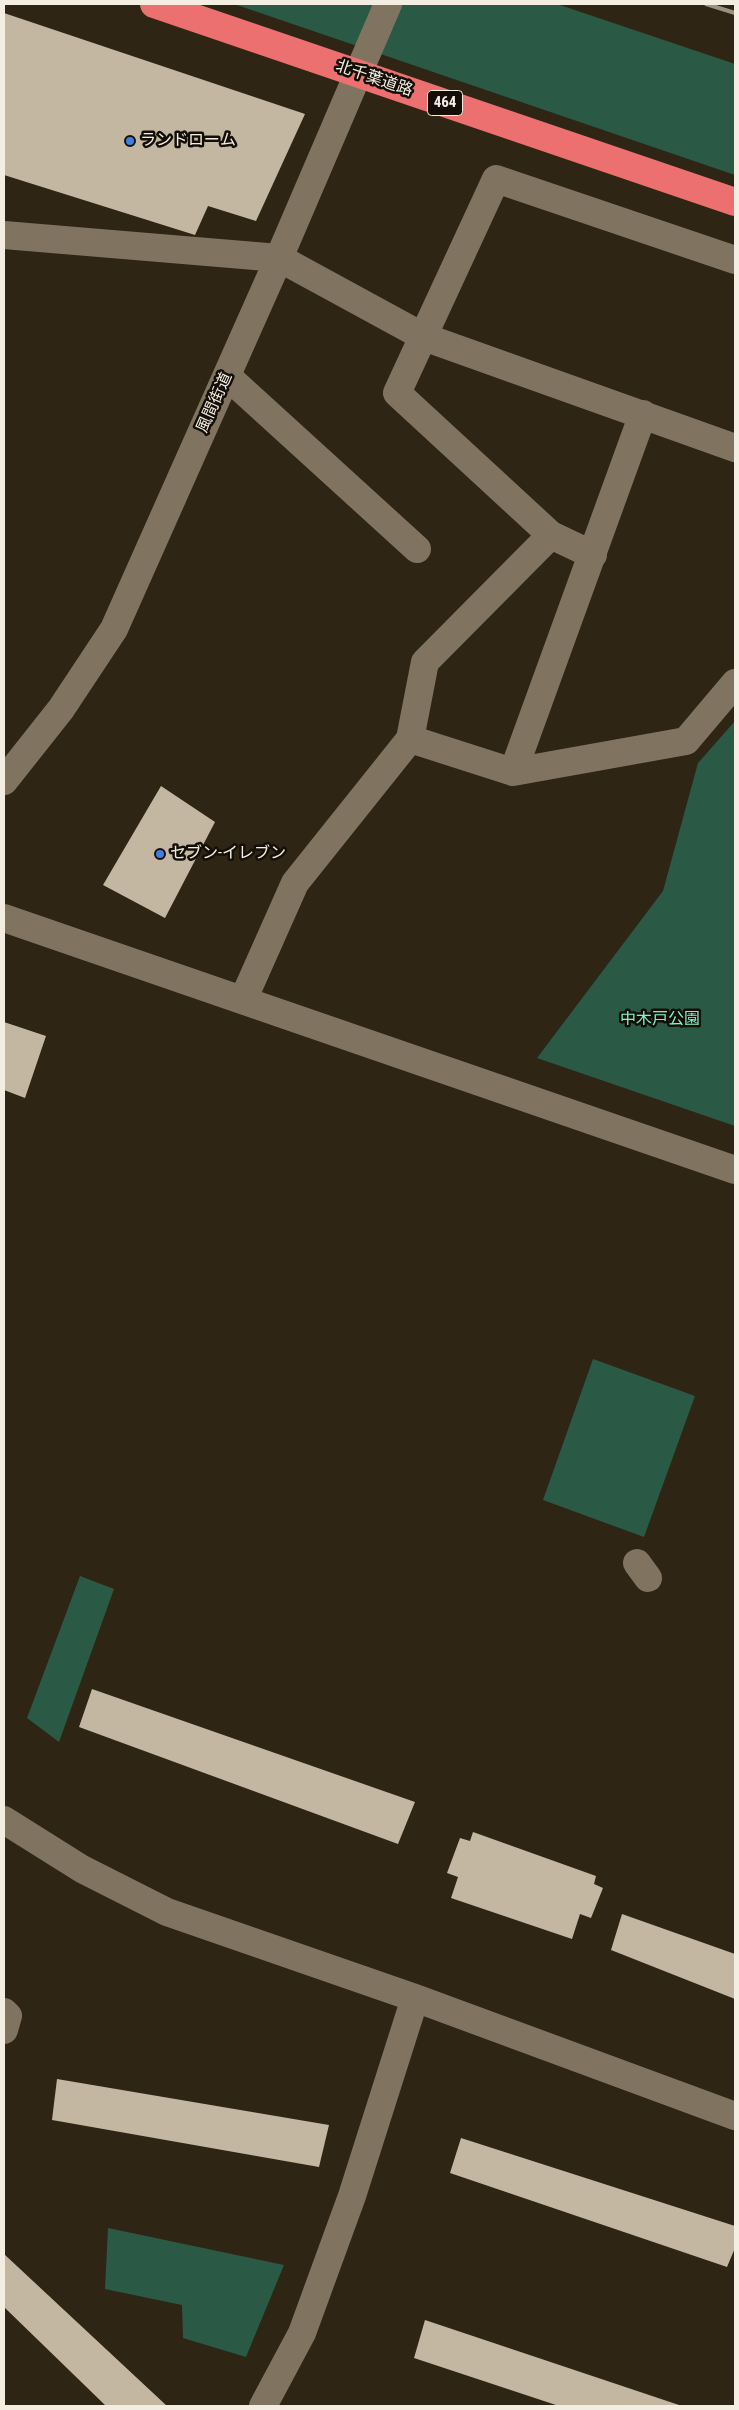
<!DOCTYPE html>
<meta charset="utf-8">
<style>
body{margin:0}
#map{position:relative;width:739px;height:2410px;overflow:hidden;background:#2f2514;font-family:"Roboto Condensed",sans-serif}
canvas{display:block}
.frame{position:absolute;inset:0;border:5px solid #f4ede2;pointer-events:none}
</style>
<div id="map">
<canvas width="739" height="2410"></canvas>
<div class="frame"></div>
</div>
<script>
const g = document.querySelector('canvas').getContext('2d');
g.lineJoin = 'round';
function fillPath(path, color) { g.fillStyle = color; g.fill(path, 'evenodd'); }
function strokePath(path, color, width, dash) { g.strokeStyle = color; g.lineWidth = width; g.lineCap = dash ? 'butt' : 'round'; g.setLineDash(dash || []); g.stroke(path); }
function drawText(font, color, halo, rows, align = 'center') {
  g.font = font + ' "Roboto Condensed","Noto Sans JP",sans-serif'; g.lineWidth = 5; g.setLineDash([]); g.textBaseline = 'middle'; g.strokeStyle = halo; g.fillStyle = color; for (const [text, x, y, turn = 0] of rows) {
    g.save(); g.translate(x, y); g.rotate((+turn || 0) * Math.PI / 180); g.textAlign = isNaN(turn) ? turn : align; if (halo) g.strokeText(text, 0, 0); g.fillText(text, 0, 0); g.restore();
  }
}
const green = new Path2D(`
 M 234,4 L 557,4 L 735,64 L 735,175 Z
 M 735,721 L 735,1126 L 537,1058 L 663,891 L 698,763 Z
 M 593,1359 L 695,1396 L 644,1537 L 543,1500 Z
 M 80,1576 L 114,1589 L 59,1742 L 27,1718 Z
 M 108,2228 L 284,2265 L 246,2357 L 183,2338 L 182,2305 L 105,2289 Z`);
const building = new Path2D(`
 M 4,13 L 305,114 L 256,221 L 208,206 L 195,235 L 4,175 Z
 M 161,786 L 215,822 L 165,918 L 103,885 Z
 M 4,1022 L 46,1036 L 25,1098 L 4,1090 Z
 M 92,1689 L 415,1802 L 398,1844 L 79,1727 Z
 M 473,1832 L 596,1876 L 594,1884 L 603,1888 L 591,1918 L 580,1914 L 572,1939 L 451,1898 L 458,1877 L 447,1873 L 460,1838 L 470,1841 Z
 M 622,1914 L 735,1954 L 735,1999 L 611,1950 Z
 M 57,2079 L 329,2125 L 319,2167 L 52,2120 Z
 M 461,2138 L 735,2226 L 735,2248 L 727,2267 L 450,2173 Z
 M 4,2254 L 167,2406 L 106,2406 L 4,2307 Z
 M 425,2320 L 682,2406 L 559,2406 L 414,2358 Z`);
const minor = new Path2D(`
 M 4,235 L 279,258 L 424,337 L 735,448
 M 227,376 L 417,549
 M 593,555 L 551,535 L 397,393 L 496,179 L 735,260
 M 410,739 L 425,662 L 551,535
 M 513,772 L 643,414
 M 4,781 L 61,709 L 114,629 L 279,258 L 388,4
 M 4,918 L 735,1170
 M 243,1000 L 295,883 L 410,739 L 513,772 L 686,741 L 735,683
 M 637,1563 L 648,1578
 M 4,1820 L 82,1869 L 167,1912 L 415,1998 L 735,2116
 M 4,2012 L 8,2016 L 4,2030
 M 263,2406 L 302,2333 L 352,2196 L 415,1998`);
const highway = new Path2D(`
 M 154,4 L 735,202`);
const rail = new Path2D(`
 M 706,4 L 735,13`);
const markers = [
 [130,141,5,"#3f7fe0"],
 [160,854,5,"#3f7fe0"]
];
const shields = [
 [445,103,35]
];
const shieldNames = [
 ["464",445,103]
];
const streetNames = [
 ["北千葉道路",374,79,19],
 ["風間街道",215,403,-66]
];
const poiNames = [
 ["ランドローム",140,141],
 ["セブン-イレブン",170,854]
];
const parkNames = [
 ["中木戸公園",660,1020]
];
fillPath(green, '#2a5a46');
fillPath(building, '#c4b7a2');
strokePath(minor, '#807461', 28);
strokePath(highway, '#eb706f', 28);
strokePath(rail, '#9b9284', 4);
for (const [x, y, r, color] of markers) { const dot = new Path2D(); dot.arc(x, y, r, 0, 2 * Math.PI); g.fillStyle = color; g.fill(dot); strokePath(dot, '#130f08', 2); }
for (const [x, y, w] of shields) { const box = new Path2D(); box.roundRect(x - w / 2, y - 12.5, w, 25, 4); g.fillStyle = '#130f08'; g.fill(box); strokePath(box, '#f4ede2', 1); }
drawText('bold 15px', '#f4ede2', null, shieldNames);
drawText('16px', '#f4ede2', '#130f08', streetNames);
drawText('16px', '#f4ede2', '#130f08', poiNames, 'left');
drawText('16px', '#80f2c2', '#130f08', parkNames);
</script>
